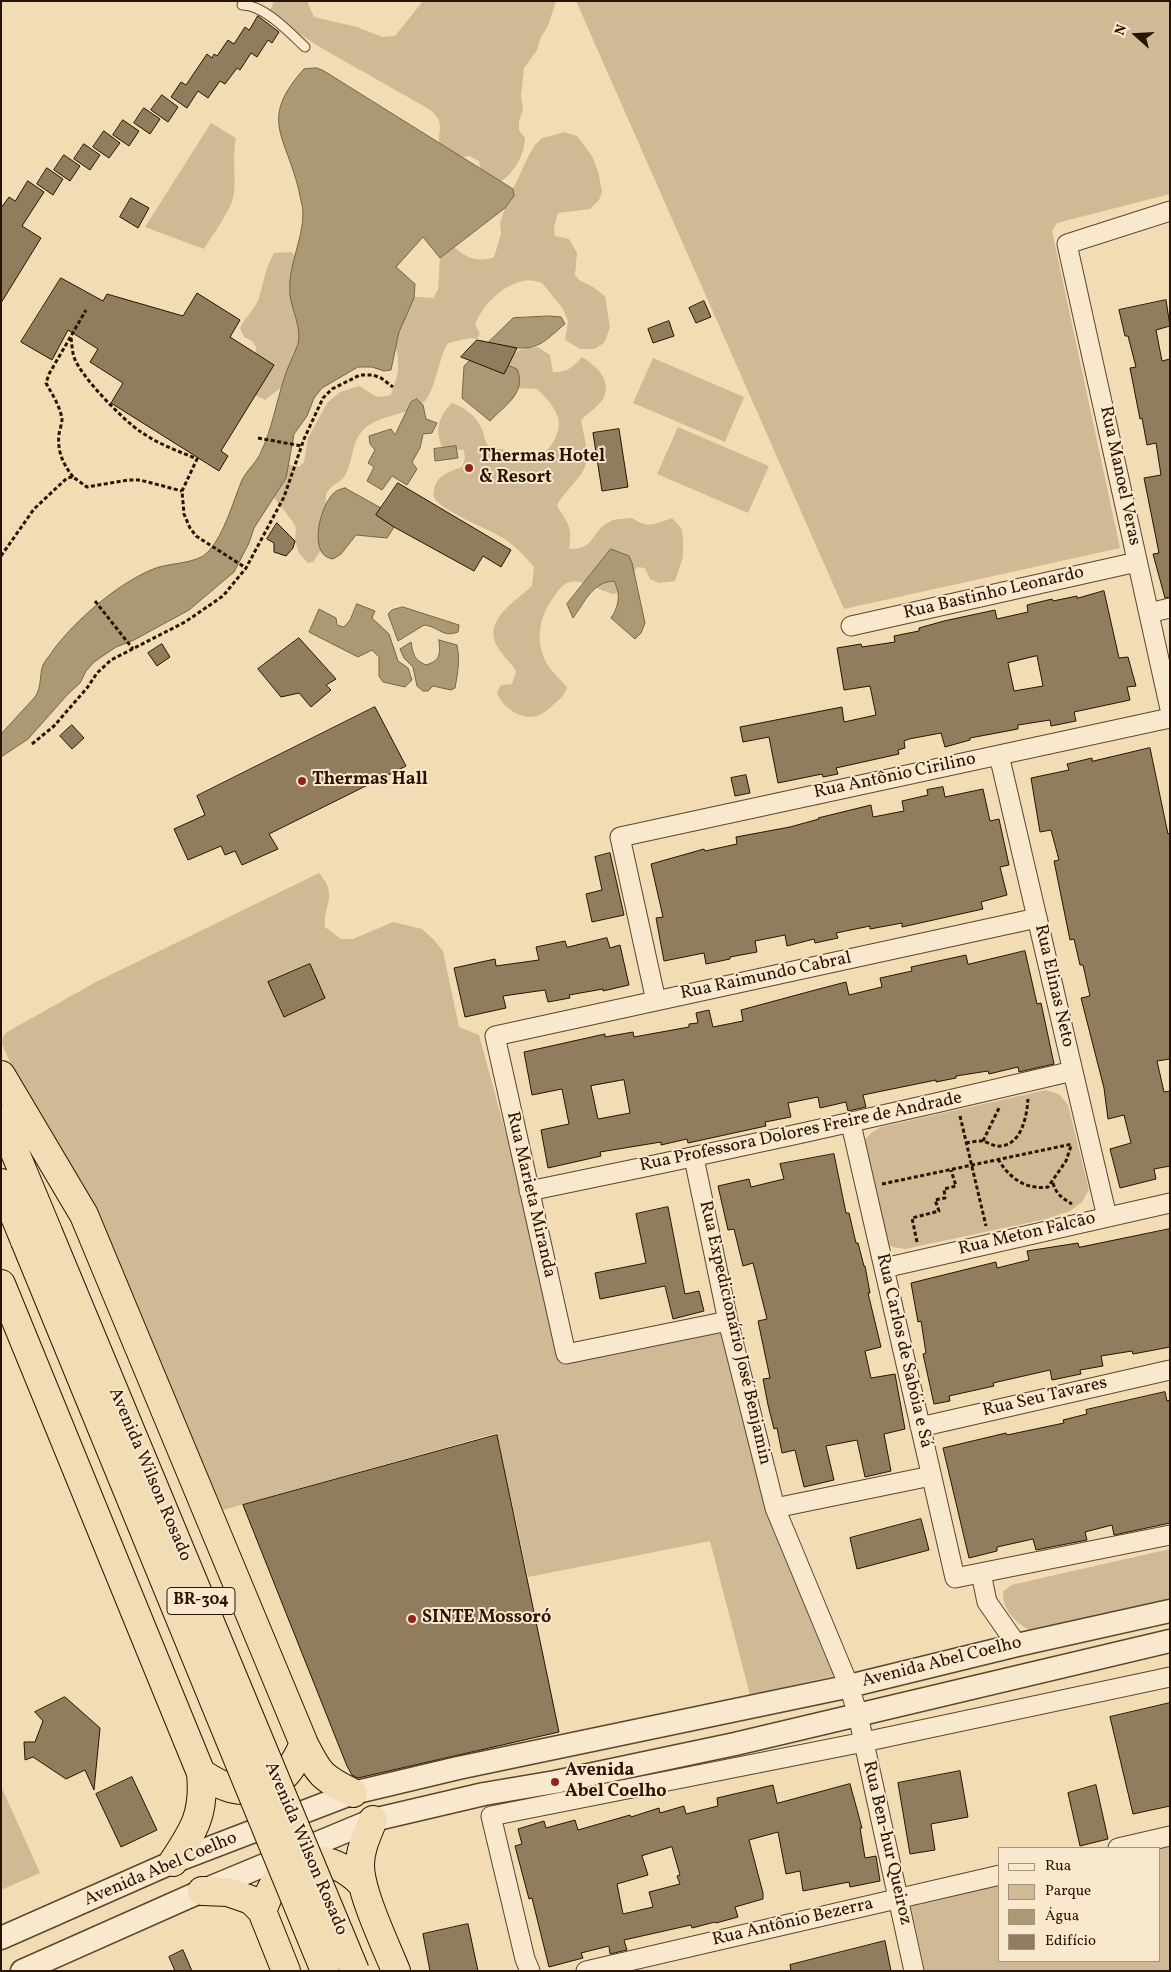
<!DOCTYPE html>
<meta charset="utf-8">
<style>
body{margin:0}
#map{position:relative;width:1171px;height:1972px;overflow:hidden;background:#f2dcb3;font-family:Vollkorn,serif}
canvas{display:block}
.frame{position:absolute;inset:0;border:2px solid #281400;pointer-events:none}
.legend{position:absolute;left:998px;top:1847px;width:162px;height:115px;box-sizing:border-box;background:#f7e8ce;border:1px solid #a4937c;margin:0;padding:6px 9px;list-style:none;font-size:15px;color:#281400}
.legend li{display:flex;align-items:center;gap:10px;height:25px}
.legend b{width:25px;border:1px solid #a4937c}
.north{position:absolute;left:1111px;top:10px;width:50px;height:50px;-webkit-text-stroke:4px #f7e8ce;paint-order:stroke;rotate:289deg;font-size:14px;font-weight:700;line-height:20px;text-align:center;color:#281400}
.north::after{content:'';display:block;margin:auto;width:18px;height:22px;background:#281400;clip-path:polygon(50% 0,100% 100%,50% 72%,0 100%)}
</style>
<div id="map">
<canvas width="1171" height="1972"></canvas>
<div class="frame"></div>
<ul class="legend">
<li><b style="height:6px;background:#f7e8ce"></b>Rua</li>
<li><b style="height:14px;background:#d0ba95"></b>Parque</li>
<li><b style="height:14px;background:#ad9876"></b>Água</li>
<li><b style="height:14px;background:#917c5d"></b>Edifício</li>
</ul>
<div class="north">N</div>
</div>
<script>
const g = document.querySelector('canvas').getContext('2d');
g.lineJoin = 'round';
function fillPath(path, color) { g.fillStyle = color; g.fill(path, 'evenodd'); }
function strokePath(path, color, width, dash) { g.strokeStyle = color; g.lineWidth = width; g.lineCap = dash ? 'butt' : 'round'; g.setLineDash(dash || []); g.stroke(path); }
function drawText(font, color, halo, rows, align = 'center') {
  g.font = font + ' Vollkorn,serif'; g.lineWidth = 4; g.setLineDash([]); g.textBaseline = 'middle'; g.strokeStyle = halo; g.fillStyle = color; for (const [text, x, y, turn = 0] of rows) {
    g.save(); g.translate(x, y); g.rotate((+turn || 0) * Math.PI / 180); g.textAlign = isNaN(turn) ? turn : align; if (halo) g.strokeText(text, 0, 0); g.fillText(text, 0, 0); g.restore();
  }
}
const green = new Path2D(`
 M 274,1 L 307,1 L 314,17 L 357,27 L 382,37 L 395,36 L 423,1 L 556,1 L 548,26 L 541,37 L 537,50 L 524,68 L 521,96 L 523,110 L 519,121 L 519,130 L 525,138 C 524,157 513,175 496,185 L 481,174 L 479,161 L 469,156 L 457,158 L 439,147 C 438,127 446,123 429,109 L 323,49 L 279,21 L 270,11 Z
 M 576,1 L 1170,1 L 1170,194 L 1057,223 L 1052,231 L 1120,548 L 844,609 Z
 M 211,123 L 236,138 C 232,157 236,174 234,193 C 232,210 213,234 204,249 L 145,227 Z
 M 565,132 L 577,136 L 592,156 L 598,171 L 602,192 L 599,200 L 590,209 L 558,213 L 554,227 L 555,236 L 569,239 L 577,253 L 575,275 L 579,280 L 593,287 L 605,296 L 610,328 L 604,343 L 594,349 L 580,349 L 565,340 L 568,321 L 563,309 L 542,283 C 536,281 529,279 523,281 C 502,285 482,306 475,325 L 480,333 L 477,339 L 470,338 L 448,343 C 439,357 435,392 424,402 C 406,417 373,414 360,434 C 351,446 353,464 344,477 C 339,484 329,485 326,495 C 324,504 330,516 331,525 C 331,537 319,553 313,562 L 308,563 L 299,553 L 295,541 L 296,528 L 293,522 L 270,492 L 281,463 L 299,467 L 304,462 L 308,438 L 327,403 L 340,392 L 359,386 C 373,393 373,400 391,395 L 398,372 L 398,356 L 392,333 L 405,296 L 433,298 L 438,290 L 440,258 L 454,247 C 467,258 477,263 494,257 L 501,234 L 500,223 L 505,208 L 514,197 L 513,189 L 528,157 L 535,145 L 542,138 Z
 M 291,252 L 300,260 L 302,351 L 287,383 L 265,400 L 253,394 L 256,347 L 252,341 L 244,337 L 240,328 C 245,318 256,307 259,298 C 264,282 265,268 274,253 Z
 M 538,347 L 550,355 L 553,372 C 567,373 573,367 582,357 C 594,364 610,378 605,394 C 603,404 588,413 581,420 C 583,433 589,451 586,464 C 581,480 564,490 557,506 C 568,524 573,527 569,549 C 597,549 589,532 609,522 C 615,518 625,519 632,518 C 649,529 655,524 672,518 L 682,529 L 683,540 L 683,557 L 675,581 L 659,583 L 650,579 L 645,568 L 637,567 L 624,588 L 614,594 C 602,592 581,578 570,582 C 561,584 556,594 551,601 C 538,620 535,646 549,667 C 554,674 561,680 567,687 C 565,695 560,699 553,705 C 549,709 543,714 537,716 C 522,721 502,707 497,693 L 501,685 L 512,684 L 516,671 C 510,661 499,653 495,642 C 486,618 517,600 532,586 L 534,567 C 525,556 515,546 503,538 C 489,529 440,511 434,497 C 433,495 434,489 435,486 C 438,475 453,470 462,467 L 465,459 L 464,450 L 443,449 C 435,431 437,418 452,403 C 466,408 478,417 483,432 C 485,440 485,443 491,449 C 507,447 517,457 532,457 C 547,457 558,438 559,424 C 559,411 546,397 537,389 L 515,388 L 504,374 C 514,352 513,349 538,347 Z
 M 653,358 L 744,397 L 725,442 L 633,403 Z
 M 678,427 L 769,466 L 748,513 L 657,474 Z
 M 319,873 C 339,896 323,904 325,927 L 341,939 L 353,939 L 393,922 L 422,929 L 434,940 L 443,951 L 459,1027 L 479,1035 L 516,1171 L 560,1363 L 713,1333 L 722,1334 L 837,1675 L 750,1695 L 710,1541 L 528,1577 L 497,1433 L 223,1510 L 154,1349 L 98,1229 L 12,1067 L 2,1044 L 3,1037 L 7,1032 L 96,982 Z
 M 1046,1090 L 1059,1094 L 1068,1105 L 1089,1190 L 1082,1202 L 1070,1211 L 1046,1219 L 905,1249 L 892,1247 L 882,1238 L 864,1141 L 871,1133 L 881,1127 Z
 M 1170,1549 L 1170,1601 L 1033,1632 C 1018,1625 1002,1611 1003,1592 L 1011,1585 Z
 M 1,1786 L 40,1873 L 1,1890 Z
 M 1170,1843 L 1170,1971 L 925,1971 L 910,1903 L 1000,1882 L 1000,1961 L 1160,1961 L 1160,1848 L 1148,1848 Z`);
const water = new Path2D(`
 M 317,68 L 324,71 L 513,189 L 514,196 L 505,208 L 440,258 L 423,237 L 396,267 L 415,284 L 414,298 L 399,332 L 391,370 L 384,371 L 372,367 L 358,367 L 322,388 L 314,398 L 307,416 L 294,434 L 286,478 L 254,528 L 249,543 L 234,572 L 189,610 L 134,640 L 116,647 L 94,662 L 86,671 L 80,683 L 68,694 L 28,739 L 1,757 L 1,734 L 35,697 C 42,687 39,676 43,665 C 46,659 51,654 54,649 C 77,619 116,585 151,570 C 167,562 196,565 208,552 C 224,535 233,502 242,480 C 247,470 257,462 261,452 C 272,429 276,403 284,379 C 287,367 294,356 298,344 C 302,328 292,311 290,295 C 287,267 303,241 303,213 C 303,206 300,198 299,191 C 286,135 258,120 304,69 Z
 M 549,316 L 561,317 L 565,324 C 551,335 541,349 521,348 C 512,348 507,346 498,349 L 507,365 L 517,369 C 527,393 505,405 490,421 L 462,398 L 464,366 L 513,318 Z
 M 417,399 L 423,405 L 426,419 L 437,423 L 432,433 L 423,434 L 420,448 L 412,462 L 417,469 L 407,485 L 392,476 L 382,490 L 367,481 L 374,467 L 368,463 L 375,450 L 370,444 L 369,436 L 391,429 L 395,435 L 411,402 Z
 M 456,446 L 458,458 L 435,461 L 434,449 Z
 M 345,488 L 381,508 L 376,515 L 394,527 L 387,538 L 356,535 L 341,554 L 333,559 C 307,556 320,505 334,493 C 337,490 341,489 345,488 Z
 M 611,549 L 629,556 L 632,563 L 645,623 L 641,633 L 635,639 L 611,618 C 619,606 621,594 614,581 C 592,582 585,602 573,618 L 567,604 Z
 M 357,604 L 375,611 L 372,618 L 389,634 L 398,661 L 408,668 L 412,680 L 405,687 L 383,682 L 379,676 L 379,657 L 372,650 L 358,657 L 309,632 L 319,609 L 336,618 L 337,625 L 344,627 L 350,620 Z
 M 403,607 L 459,625 L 458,632 C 442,638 440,627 424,625 L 398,641 L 388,614 L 392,610 Z
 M 439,640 L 457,645 C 460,660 458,672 455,688 L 451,690 L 433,686 L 428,691 L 423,691 L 417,686 L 413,667 L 404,658 L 400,649 L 411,642 C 413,654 414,660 426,665 C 441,660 440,655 439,640 Z`);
const building = new Path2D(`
 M 258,16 L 279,32 L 272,43 L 268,40 L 257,57 L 251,53 L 240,70 L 237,68 L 225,84 L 220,81 L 208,98 L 198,91 L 187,108 L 171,97 L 181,82 L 186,85 L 207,54 L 212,58 L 214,54 L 217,56 L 228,40 L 234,44 L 245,27 L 249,30 Z
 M 162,95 L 178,107 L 168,122 L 151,110 Z
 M 144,108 L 160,119 L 150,134 L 134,123 Z
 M 123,120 L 139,131 L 129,146 L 113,135 Z
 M 104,131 L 120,143 L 109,158 L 93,147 Z
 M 84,144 L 100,155 L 90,170 L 74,159 Z
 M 64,155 L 80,166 L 70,181 L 54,170 Z
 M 47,168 L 63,179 L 53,195 L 37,184 Z
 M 28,181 L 44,192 L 22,226 L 41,238 L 1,303 L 1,208 L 9,197 L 15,201 Z
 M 131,198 L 149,208 L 138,228 L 120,217 Z
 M 61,278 L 103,301 L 107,294 L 183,316 L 197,293 L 240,320 L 230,337 L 274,365 L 221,451 L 228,456 L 219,471 L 111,403 L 123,383 L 90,362 L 98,349 L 68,330 L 52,360 L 21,342 Z
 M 1166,300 L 1170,326 L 1156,330 L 1162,361 L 1170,359 L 1170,597 L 1165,598 L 1153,554 L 1159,553 L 1144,478 L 1161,475 L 1156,443 L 1147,445 L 1142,418 L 1140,419 L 1130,368 L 1136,367 L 1128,336 L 1125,336 L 1119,310 Z
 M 704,301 L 711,317 L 696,323 L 689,308 Z
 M 669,321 L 674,336 L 653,343 L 648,329 Z
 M 477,340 L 517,348 L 504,374 L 461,357 Z
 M 619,429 L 628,487 L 602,491 L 593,433 Z
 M 398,483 L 511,550 L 501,567 L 483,556 L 474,571 L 394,527 L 376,515 Z
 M 277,523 L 295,541 L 293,548 L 286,556 L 274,552 L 274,543 L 267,539 Z
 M 1104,591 L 1119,658 L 1128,657 L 1136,686 L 1127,687 L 1130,700 L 1074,712 L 1076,721 L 1051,726 L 1050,720 L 1018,725 L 1018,729 L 970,738 L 970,740 L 945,747 L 941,733 L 909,739 L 904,741 L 905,748 L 898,750 L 899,754 L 836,768 L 838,774 L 823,777 L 822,774 L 778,783 L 769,737 L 743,742 L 740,727 L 842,707 L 844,722 L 876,715 L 870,686 L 844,690 L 837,648 L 861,644 L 862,647 L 895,642 L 894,636 L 919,631 L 919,628 L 944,621 L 995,610 L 997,619 L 1028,612 L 1027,605 L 1052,599 L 1053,601 L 1077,596 L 1077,598 ZM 1037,656 L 1043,686 L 1014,691 L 1008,663 Z
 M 299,638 L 336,679 L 326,685 L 331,690 L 311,707 L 299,693 L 281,697 L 258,669 Z
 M 162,644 L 170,657 L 157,666 L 148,653 Z
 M 375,707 L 406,766 L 269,834 L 278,849 L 242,865 L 235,851 L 225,855 L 221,846 L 188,860 L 174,829 L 205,815 L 197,796 Z
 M 72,725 L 84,738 L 72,749 L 60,736 Z
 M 1150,748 L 1168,834 L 1170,833 L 1170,1059 L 1157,1061 L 1164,1092 L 1170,1091 L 1170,1166 L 1154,1169 L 1156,1179 L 1120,1188 L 1110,1149 L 1131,1143 L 1124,1115 L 1108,1119 L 1104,1088 L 1081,998 L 1090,996 L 1083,965 L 1080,965 L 1074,939 L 1070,940 L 1054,861 L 1059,860 L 1051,830 L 1040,832 L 1031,778 L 1069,770 L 1067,764 L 1092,758 L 1092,761 Z
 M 746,775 L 750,793 L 735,796 L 731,778 Z
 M 943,787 L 945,797 L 983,789 L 990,821 L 999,819 L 1009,865 L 1000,867 L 1007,895 L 981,902 L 983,909 L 902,927 L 902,923 L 870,929 L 870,926 L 836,933 L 838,938 L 815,943 L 814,939 L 787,946 L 785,935 L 755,941 L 757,952 L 730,957 L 730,959 L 706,964 L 704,953 L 664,961 L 656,918 L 663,917 L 651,864 L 704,849 L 705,851 L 737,844 L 736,837 L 790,827 L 819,819 L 818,818 L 871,805 L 873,817 L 904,811 L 902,801 L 928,795 L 927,790 Z
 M 610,853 L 624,915 L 592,922 L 586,894 L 602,890 L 595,857 Z
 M 607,938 L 610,948 L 620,945 L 629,985 L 603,991 L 603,989 L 569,995 L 570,998 L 548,1002 L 545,990 L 503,996 L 506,1008 L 465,1017 L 454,968 L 495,959 L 496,966 L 539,960 L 536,947 L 565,941 L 567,947 Z
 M 1025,951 L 1037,1004 L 1041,1003 L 1054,1064 L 1019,1072 L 1018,1067 L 989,1074 L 988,1071 L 956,1076 L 956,1078 L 936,1082 L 936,1080 L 863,1095 L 866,1107 L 848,1111 L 846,1102 L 820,1108 L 818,1097 L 788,1103 L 791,1117 L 765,1122 L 766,1126 L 688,1143 L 687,1139 L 661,1145 L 661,1142 L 600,1152 L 601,1156 L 548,1168 L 541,1130 L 569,1124 L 562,1089 L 532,1095 L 524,1052 L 605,1034 L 605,1037 L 633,1032 L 634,1037 L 689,1027 L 689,1024 L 698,1023 L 696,1013 L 709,1010 L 713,1027 L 743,1021 L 741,1010 L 819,989 L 846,982 L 849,995 L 882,987 L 880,978 L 912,971 L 911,967 L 966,955 L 968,964 ZM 624,1080 L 630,1113 L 598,1119 L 591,1086 Z
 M 310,964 L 325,998 L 284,1017 L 268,982 Z
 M 834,1154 L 846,1213 L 849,1213 L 856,1243 L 858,1243 L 864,1266 L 865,1266 L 870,1293 L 868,1293 L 881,1347 L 865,1351 L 871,1378 L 895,1374 L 905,1429 L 884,1434 L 891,1471 L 865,1477 L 857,1440 L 826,1446 L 834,1480 L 804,1487 L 795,1450 L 782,1453 L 777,1428 L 774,1429 L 768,1405 L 763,1379 L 770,1378 L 758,1321 L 767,1319 L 753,1263 L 743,1266 L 734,1229 L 728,1230 L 718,1186 L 749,1179 L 751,1187 L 784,1179 L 780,1164 Z
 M 668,1207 L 685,1294 L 699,1291 L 704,1311 L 673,1319 L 665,1286 L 600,1299 L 595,1273 L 646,1263 L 636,1214 Z
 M 1170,1229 L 1170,1347 L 1133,1354 L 1132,1351 L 1101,1356 L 1103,1366 L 1080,1370 L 1081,1374 L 1052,1380 L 1050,1370 L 993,1383 L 994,1386 L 949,1396 L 950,1401 L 934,1404 L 923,1354 L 926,1353 L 921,1321 L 918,1322 L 911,1283 L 996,1262 L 997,1268 L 1029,1260 L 1027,1251 L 1078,1243 L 1079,1247 Z
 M 1165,1392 L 1167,1401 L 1170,1400 L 1170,1523 L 1114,1535 L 1112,1525 L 1085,1532 L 1087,1540 L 1036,1550 L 1033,1539 L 997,1547 L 997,1551 L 969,1558 L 943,1448 L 1006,1433 L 1007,1435 L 1064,1423 L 1063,1420 L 1087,1414 L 1086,1410 Z
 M 497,1435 L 559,1732 L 358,1778 L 352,1775 L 347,1766 L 243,1505 Z
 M 921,1519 L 929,1550 L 857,1569 L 850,1538 Z
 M 65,1697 L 100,1728 L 94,1790 L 85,1770 L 66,1779 L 33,1757 L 25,1760 L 24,1742 L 35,1742 L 43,1721 L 35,1712 Z
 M 1170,1703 L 1170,1806 L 1133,1814 L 1110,1717 Z
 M 960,1771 L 968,1817 L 931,1824 L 935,1850 L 910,1854 L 898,1783 Z
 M 132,1777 L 157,1830 L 121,1847 L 96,1794 Z
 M 850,1784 L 862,1828 L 860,1828 L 865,1858 L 876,1856 L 880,1881 L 850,1887 L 849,1882 L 803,1891 L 800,1871 L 786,1874 L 778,1832 L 749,1840 L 763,1893 L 763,1899 L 735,1907 L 738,1917 L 716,1923 L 715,1922 L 692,1928 L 691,1925 L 624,1940 L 627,1950 L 610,1954 L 609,1946 L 581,1953 L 583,1958 L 549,1967 L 532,1898 L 529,1899 L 515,1846 L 522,1844 L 518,1829 L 544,1821 L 546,1828 L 575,1820 L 578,1830 L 630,1815 L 631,1817 L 659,1808 L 660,1813 L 684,1806 L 686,1814 L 718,1806 L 717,1798 L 773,1785 L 777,1803 ZM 672,1847 L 680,1875 L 677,1876 L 680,1884 L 649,1892 L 653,1907 L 623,1914 L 617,1884 L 648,1875 L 642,1856 Z
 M 1096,1785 L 1108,1839 L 1080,1846 L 1068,1793 Z
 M 468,1924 L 478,1971 L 430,1971 L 423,1934 Z
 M 885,1941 L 891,1971 L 791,1971 L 790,1965 Z
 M 183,1950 L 192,1971 L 175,1971 L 169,1957 Z`);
const path = new Path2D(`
 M 71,338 C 72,344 72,351 74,357 C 80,376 124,421 141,432 C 158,444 178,451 197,459 L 182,491 L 184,514 L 190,528 L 196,536 L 246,568
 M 258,438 L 302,446
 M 73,477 C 63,464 57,451 59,434 C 60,429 62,423 62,419 C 60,406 52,394 46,383 L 49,374 L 86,310
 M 1,556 L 34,509 L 67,478 L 73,477 L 87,487 L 128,480 L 140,480 L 182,491
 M 95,601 L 133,649
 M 32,744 L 54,726 L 87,688 L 97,673 L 111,660 L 185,622 L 223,596 L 246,568 L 284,497 L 304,439 L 323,398 L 332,389 L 360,375 L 373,375 L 381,378 L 393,387
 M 960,1116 L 986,1226
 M 983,1141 L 1000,1106
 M 966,1143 C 971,1142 977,1141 982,1141 C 988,1142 994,1147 1001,1146 C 1022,1144 1027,1115 1028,1099
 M 998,1159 C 1009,1178 1026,1190 1048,1187 L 1066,1161 L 1071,1146
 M 1053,1183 C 1056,1194 1062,1198 1072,1204
 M 882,1184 L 1072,1144
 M 917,1242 L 912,1218 L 939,1211 L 935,1200 L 945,1198 L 944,1189 L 956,1186 L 951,1170`);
const service = new Path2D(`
 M 242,5 C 263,4 290,33 305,47`);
const minor = new Path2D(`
 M 1170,211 L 1067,244 L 1170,709
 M 1149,613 L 1170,608
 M 851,626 L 1137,562
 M 999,755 L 1107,1217
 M 656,1001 L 620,837 L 1170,718
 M 851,1124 L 955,1578 L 1170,1535
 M 694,1158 L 728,1321 L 775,1508 L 849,1686 L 858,1715 L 914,1971
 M 529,1191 C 711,1154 892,1114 1073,1071
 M 884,1268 L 1170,1203
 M 728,1321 L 566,1354 L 495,1036 L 1037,918
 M 920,1427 L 1170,1370
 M 775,1508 L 931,1476
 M 981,1573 L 987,1602 L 1017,1645
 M 1118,1848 L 1170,1836
 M 530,1971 L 525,1959 L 491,1816 L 864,1742 L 1170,1677
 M 586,1971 L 1000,1875`);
const tertiary = new Path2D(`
 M 1,1938 L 173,1862 L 353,1793 L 458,1768 L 841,1688 L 1017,1645 L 1170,1611
 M 22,1971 L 202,1891 L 373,1820 L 484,1794 L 555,1782 L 735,1744 L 1170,1641`);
const trunk = new Path2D(`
 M 1,1075 L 84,1215 L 304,1744 C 319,1774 322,1778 353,1793
 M 1,1119 L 48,1232
 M 1,1183 L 25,1241
 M 1,1284 L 201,1773 C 205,1814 194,1830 173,1862
 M 201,1773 C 222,1787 239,1795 263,1787 C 271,1785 280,1781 286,1774 C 294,1765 299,1754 304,1744
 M 373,1820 C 367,1835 360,1849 360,1865 C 360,1892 385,1944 396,1971
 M 202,1891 L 228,1892 L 251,1900 L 262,1911 L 286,1971
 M 262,1911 C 268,1897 273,1880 286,1870 C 313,1851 343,1863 363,1885`);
const trunkBridge = new Path2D(`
 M 48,1232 L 355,1971
 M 25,1241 L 325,1971`);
const markers = [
 [469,468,5,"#8f2418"],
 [302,781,5,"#8f2418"],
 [412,1619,5,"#8f2418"],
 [555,1782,5,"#8f2418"]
];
const shields = [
 [201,1601,68]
];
const shieldNames = [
 ["BR-304",201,1601]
];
const poiNames = [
 ["Thermas Hotel",479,458],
 ["& Resort",479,479],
 ["Thermas Hall",312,781],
 ["SINTE Mossoró",422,1619],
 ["Avenida",565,1772],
 ["Abel Coelho",565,1793]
];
const streetNames = [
 ["Rua Manoel Veras",1119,476,78],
 ["Rua Bastinho Leonardo",994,594,-13],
 ["Rua Antônio Cirilino",895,777,-12],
 ["Rua Raimundo Cabral",766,977,-12],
 ["Rua Elinas Neto",1053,986,77],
 ["Rua Professora Dolores Freire de Andrade",801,1133,-12],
 ["Rua Marieta Miranda",530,1195,77],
 ["Rua Meton Falcão",1027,1235,-13],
 ["Rua Expedicionário José Benjamin",734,1333,77],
 ["Rua Carlos de Sabóia e Sá",903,1351,77],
 ["Rua Seu Tavares",1045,1398,-13],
 ["Avenida Wilson Rosado",149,1475,67],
 ["Avenida Abel Coelho",942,1663,-14],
 ["Rua Ben-hur Queiroz",886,1843,77],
 ["Avenida Wilson Rosado",305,1849,67],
 ["Avenida Abel Coelho",161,1870,-23],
 ["Rua Antônio Bezerra",793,1923,-13]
];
fillPath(green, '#d0ba95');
fillPath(water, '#ad9876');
strokePath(water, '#786347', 1);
fillPath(building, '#917c5d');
strokePath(building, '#281400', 1);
strokePath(service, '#5a462d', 11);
strokePath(minor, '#5a462d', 21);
strokePath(tertiary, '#5a462d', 25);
strokePath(trunk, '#281400', 30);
strokePath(path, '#281400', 3, [4, 2.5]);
strokePath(service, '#f7e8ce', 9);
strokePath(minor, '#f7e8ce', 19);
strokePath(tertiary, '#f7e8ce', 22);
strokePath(trunk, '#f2dcb3', 28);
strokePath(trunkBridge, '#281400', 30, []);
strokePath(trunkBridge, '#f2dcb3', 28);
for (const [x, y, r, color] of markers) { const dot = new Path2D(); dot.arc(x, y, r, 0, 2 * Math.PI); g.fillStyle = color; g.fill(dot); strokePath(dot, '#f7e8ce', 2); }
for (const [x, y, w] of shields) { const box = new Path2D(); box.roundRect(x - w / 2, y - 13.5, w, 27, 4); g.fillStyle = '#f7e8ce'; g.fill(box); strokePath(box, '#281400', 1); }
drawText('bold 16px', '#281400', null, shieldNames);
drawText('bold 18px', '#281400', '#f7e8ce', poiNames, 'left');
drawText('18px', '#281400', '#f7e8ce', streetNames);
</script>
